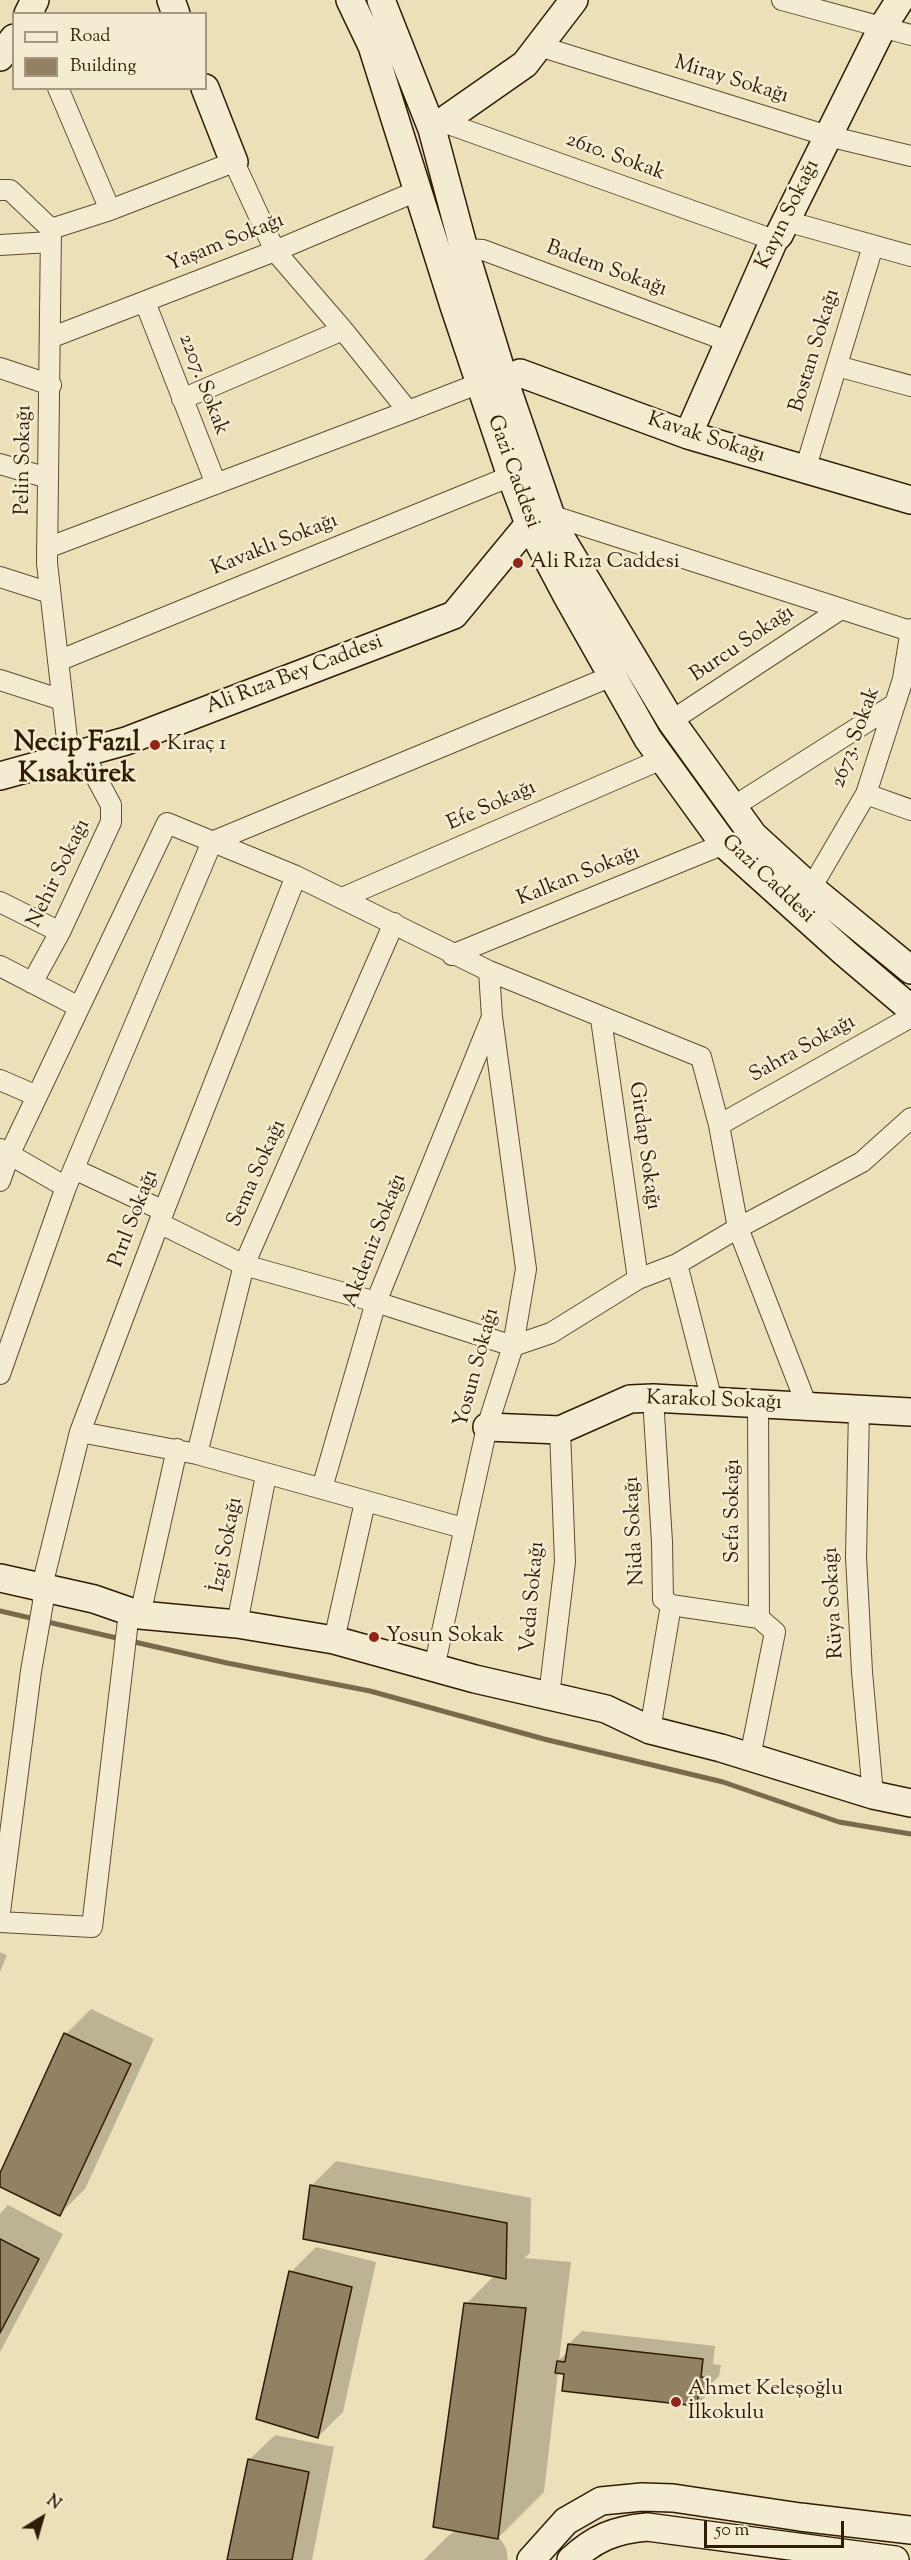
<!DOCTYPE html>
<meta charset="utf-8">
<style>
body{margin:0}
#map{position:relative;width:911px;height:2560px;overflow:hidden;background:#ece0b9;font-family:"Sorts Mill Goudy",serif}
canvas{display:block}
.legend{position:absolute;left:12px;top:12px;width:195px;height:78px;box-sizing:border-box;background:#f3ebd2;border:2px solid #a59880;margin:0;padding:8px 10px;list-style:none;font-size:18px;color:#301b04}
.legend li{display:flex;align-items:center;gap:12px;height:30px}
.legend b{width:30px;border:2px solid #a59880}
.north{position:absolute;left:12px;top:2488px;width:60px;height:60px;-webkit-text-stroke:4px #f3ebd2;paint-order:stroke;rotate:37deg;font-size:16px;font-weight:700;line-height:24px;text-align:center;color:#301b04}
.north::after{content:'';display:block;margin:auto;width:21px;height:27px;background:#301b04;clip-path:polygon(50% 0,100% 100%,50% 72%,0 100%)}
.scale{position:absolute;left:704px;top:2521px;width:140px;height:27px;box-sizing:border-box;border:3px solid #301b04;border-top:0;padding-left:8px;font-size:18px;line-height:21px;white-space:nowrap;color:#301b04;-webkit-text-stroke:4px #f3ebd2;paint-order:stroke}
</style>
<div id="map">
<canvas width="911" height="2560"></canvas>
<ul class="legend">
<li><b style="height:8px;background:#f3ebd2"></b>Road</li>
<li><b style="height:16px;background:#928162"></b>Building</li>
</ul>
<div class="north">N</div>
<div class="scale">50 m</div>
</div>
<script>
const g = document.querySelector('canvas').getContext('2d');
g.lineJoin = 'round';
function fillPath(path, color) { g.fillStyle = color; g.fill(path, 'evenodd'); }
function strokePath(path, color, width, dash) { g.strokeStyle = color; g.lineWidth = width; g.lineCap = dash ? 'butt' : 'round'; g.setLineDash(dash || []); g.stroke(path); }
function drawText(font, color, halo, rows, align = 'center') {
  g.font = font + ' "Sorts Mill Goudy",serif'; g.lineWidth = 5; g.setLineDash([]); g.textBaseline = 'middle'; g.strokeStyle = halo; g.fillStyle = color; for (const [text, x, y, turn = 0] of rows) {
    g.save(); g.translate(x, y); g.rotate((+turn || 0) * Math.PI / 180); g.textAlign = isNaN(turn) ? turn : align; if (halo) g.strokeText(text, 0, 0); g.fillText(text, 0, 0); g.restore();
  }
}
const shadow = new Path2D(`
 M 0,1952 L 7,1955 L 0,1972 Z
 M 91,2009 L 154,2039 L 85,2189 L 60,2214 L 0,2186 L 0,2176 L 66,2034 Z
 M 336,2161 L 531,2198 L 530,2253 L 524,2258 L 571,2262 L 559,2360 L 568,2352 L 569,2344 L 582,2331 L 715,2346 L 713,2364 L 721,2365 L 719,2376 L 711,2384 L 710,2392 L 697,2405 L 558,2372 L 544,2492 L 499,2537 L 506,2548 L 508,2560 L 424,2560 L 449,2535 L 457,2530 L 466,2304 L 494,2276 L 311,2186 Z
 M 8,2205 L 63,2234 L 0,2352 L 0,2214 Z
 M 316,2247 L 376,2262 L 343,2412 L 318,2437 L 291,2272 Z
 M 275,2435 L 334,2447 L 312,2560 L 228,2560 L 249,2460 Z`);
const stream = new Path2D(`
 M 0,1611 L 121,1639
 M 130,1641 L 227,1663 L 370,1691 L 544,1739 L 723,1782 L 839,1822 L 911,1834`);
const building = new Path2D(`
 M 64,2033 L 131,2064 L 60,2216 L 0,2187 L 0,2173 Z
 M 310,2185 L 507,2223 L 506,2279 L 303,2239 Z
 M 0,2239 L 39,2259 L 0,2333 Z
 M 289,2271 L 352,2287 L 318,2438 L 256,2419 Z
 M 464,2303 L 526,2308 L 498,2539 L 433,2527 Z
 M 568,2344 L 703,2359 L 701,2377 L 708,2378 L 707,2390 L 699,2390 L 697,2406 L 562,2391 L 564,2374 L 555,2373 L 557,2361 L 565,2362 Z
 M 248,2459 L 309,2472 L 292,2560 L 227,2560 Z`);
const street = new Path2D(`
 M 782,0 L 911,35
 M 539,46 L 828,136 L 911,156
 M 58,88 L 110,210
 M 440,121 L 774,240
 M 0,190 L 10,190 L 51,229 L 47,563 L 69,757
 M 786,221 L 911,256
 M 51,229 L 110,210 L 234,162 L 275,251 L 343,330 L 408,411 L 480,383
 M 0,245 L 50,242
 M 464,249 L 483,250 L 730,342
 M 145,302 L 216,484
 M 50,338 L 275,251 L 417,191
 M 837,366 L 911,386
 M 0,368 L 51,385
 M 182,399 L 343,330
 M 0,464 L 48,478
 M 805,470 L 873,246
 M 550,515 L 910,631
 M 47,548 L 408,411
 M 0,577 L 50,593
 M 58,661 L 511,476
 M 0,680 L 62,700
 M 671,721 L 841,609
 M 866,794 L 911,810
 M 733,807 L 895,704
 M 811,888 L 866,794 L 903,679 L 911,629
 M 342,898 L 662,759
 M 0,902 L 60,932
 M 452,955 L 724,844
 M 0,966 L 79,1007
 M 32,983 L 60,932 L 111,822 L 111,805 L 83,753
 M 601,1019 L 638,1279
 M 0,1080 L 37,1096
 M 719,1125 L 911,1017
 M 0,1149 L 66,1187
 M 74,1169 L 164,1211
 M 0,1181 L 10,1153 L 167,823 L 296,876 L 489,971 L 701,1057 L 719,1125 L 738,1228 L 807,1406
 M 159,1223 L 244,1265 L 376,1302 L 513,1346 L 551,1333 L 638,1279 L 677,1264 L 738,1228 L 862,1162 L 911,1118
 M 677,1264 L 712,1401
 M 0,1374 L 66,1187 L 212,842 L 612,676
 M 758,1404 L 759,1618
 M 859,1409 L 856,1557 L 862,1672 L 873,1795
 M 80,1432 L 197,1454 L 463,1528
 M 197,1454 L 244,1265 L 394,923
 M 322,1488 L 376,1302 L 492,1017
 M 671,1605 L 759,1618 L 775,1632 L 750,1757
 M 140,1615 L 177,1449
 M 237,1624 L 266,1475
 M 334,1640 L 365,1502
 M 434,1668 L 487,1427 L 513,1346 L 526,1269 L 492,1017 L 489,971
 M 549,1696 L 565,1562 L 560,1430
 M 650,1730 L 671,1605 L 663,1599 L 662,1542 L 653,1398
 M 0,1912 L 31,1671 L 43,1603 L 42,1586 L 80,1432 L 159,1223 L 296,876
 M 0,1922 L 92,1927 L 129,1612`);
const secondary = new Path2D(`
 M 171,0 L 176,14
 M 350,0 L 372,46 L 454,306 L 511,476 L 529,524 L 566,594 L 648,739 L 724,844 L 845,953 L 911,1009
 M 381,0 L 432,129 L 464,249 L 504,380 L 555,528 L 671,721 L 753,835 L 811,888 L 911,970
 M 28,14 L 35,0
 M 0,57 L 14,38
 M 205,88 L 234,162
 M 432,129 L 525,64 L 574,0
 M 504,380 L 520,373 L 688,435 L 911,500
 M 688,435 L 774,240 L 779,235 L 882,28 L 900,0
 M 0,776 L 126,741 L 454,615 L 529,524 L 544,518
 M 487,1427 L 560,1430 L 630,1399 L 653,1398 L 911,1412
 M 0,1578 L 94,1599 L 140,1615 L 237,1624 L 334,1640 L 475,1679 L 606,1709 L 650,1730 L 721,1748 L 873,1795 L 911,1803
 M 531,2560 L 566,2521 L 601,2501 L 642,2497 L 673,2498 L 800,2517 L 911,2530
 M 571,2560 C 595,2538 614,2530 647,2527 L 895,2560`);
const markers = [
 [518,563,6,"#8f2418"],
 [155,745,6,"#8f2418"],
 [374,1637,6,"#8f2418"],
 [676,2402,6,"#8f2418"]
];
const streetNames = [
 ["Miray Sokağı",731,81,17],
 ["2610. Sokak",615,158,20],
 ["Kayın Sokağı",789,215,-64],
 ["Yaşam Sokağı",226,244,-22],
 ["Badem Sokağı",606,270,20],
 ["Bostan Sokağı",816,351,-73],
 ["2207. Sokak",202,385,69],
 ["Kavak Sokağı",706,439,18],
 ["Pelin Sokağı",25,460,-89],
 ["Gazi Caddesi",512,472,70],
 ["Kavaklı Sokağı",275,546,-22],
 ["Burcu Sokağı",743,645,-34],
 ["Ali Rıza Bey Caddesi",295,676,-21],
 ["2673. Sokak",857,738,-70],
 ["Efe Sokağı",492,807,-24],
 ["Nehir Sokağı",60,874,-64],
 ["Kalkan Sokağı",579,877,-22],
 ["Gazi Caddesi",767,880,43],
 ["Sahra Sokağı",803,1050,-29],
 ["Girdap Sokağı",643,1146,82],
 ["Sema Sokağı",258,1174,-66],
 ["Pırıl Sokağı",135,1219,-69],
 ["Akdeniz Sokağı",376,1241,-69],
 ["Yosun Sokağı",478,1368,-75],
 ["Karakol Sokağı",714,1402,2],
 ["Sefa Sokağı",734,1511,-90],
 ["Nida Sokağı",636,1531,-93],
 ["İzgi Sokağı",228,1545,-79],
 ["Veda Sokağı",534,1597,-85],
 ["Rüya Sokağı",835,1603,-93]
];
const poiNames = [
 ["Ali Rıza Caddesi",530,563],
 ["Kıraç 1",167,745],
 ["Yosun Sokak",386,1637],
 ["Ahmet Keleşoğlu",688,2390],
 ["İlkokulu",688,2414]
];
const districtNames = [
 ["Necip Fazıl",77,745],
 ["Kısakürek",77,776]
];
fillPath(shadow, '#0003');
strokePath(stream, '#7a694b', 5);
fillPath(building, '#928162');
strokePath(building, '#301b04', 1.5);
strokePath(street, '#5f4c31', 22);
strokePath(secondary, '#301b04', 30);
strokePath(street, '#f3ebd2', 20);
strokePath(secondary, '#f3ebd2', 27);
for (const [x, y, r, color] of markers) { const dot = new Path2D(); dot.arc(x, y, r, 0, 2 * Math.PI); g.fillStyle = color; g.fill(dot); strokePath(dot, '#f3ebd2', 2); }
drawText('21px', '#301b04', '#f3ebd2', streetNames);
drawText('21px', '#301b04', '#f3ebd2', poiNames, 'left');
drawText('bold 27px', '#301b04', '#f3ebd2', districtNames);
</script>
